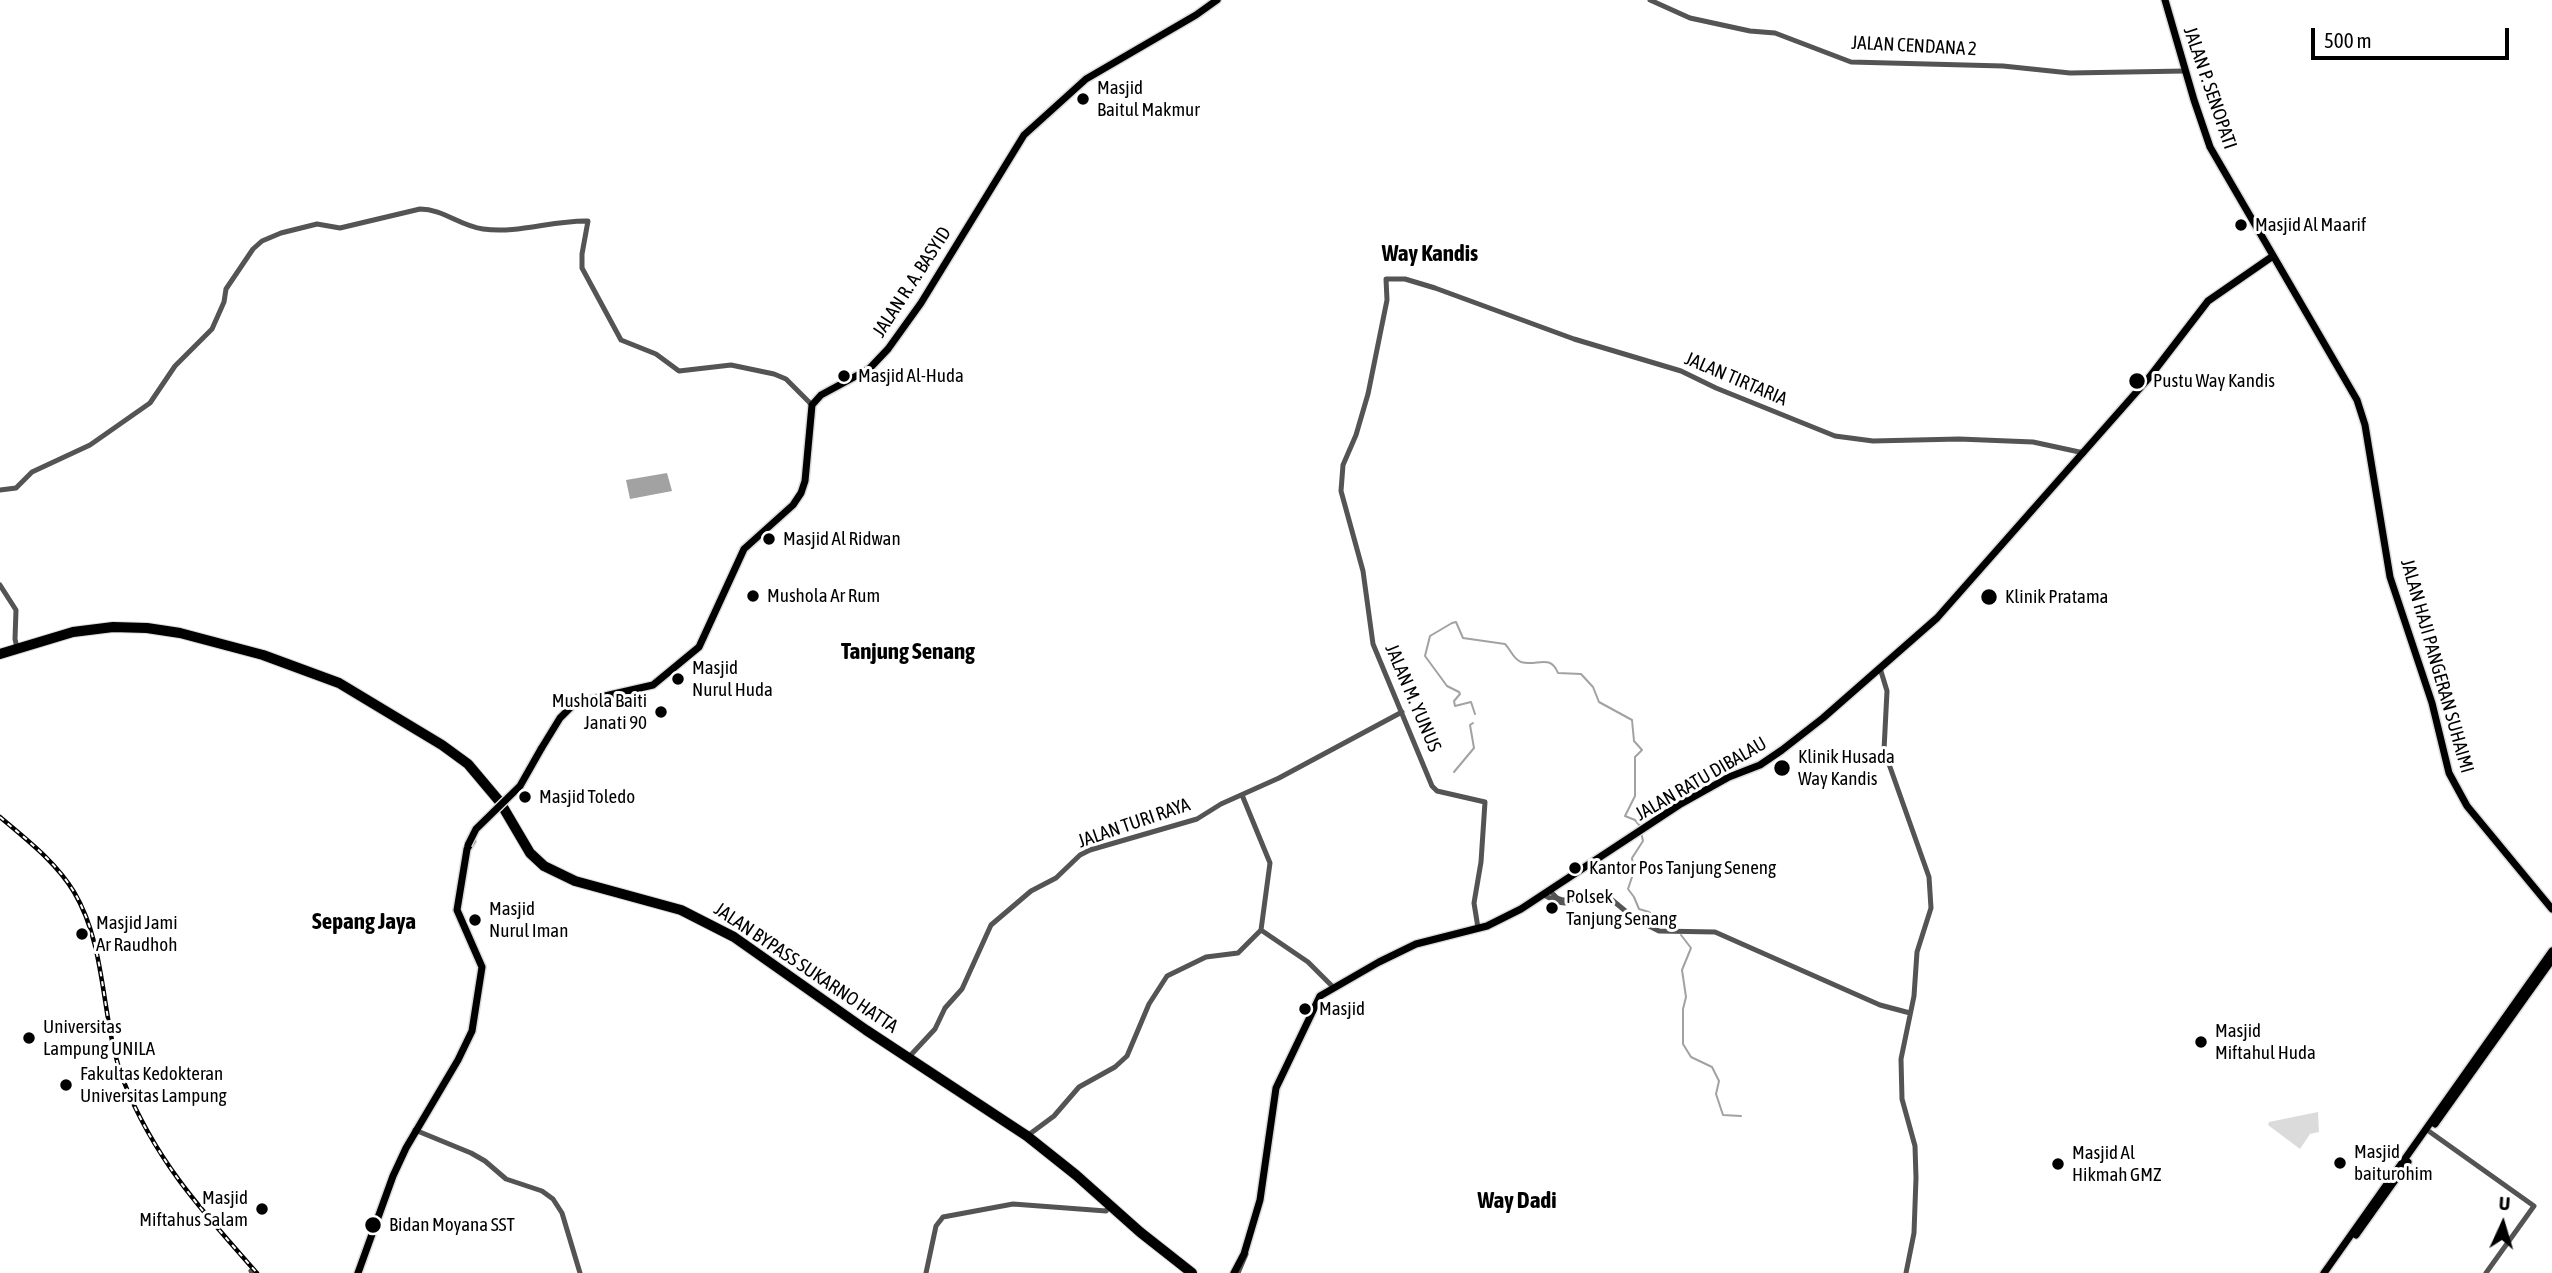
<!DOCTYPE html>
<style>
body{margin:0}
#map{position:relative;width:2552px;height:1273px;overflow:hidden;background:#fff;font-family:"Asap Condensed",sans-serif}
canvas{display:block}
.north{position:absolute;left:2468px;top:1189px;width:70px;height:70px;-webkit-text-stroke:5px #fff;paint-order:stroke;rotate:4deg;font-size:19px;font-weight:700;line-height:28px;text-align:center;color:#000}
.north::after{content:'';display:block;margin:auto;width:24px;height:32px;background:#000;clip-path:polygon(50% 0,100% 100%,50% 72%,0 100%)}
.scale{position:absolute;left:2311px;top:28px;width:198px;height:32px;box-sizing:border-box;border:4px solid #000;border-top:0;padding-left:9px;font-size:21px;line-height:24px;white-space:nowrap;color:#000;-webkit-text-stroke:5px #fff;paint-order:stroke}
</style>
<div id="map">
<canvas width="2552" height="1273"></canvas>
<div class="north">U</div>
<div class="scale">500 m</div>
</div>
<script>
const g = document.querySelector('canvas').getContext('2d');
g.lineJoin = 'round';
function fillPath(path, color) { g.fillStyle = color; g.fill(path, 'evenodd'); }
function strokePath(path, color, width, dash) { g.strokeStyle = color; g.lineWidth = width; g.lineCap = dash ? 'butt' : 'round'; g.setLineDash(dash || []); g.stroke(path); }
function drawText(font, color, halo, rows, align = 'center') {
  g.font = font + ' "Asap Condensed",sans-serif'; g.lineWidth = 6; g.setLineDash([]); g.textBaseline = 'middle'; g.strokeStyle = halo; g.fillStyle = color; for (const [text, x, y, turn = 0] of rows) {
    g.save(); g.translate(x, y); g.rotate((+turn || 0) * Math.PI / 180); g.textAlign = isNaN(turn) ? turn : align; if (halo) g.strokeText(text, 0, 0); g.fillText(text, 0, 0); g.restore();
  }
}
const green = new Path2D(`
 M 2318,1112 L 2319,1132 L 2310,1134 L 2300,1149 L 2268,1125 L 2269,1122 Z`);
const water = new Path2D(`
 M 667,473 L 672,491 L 630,499 L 626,480 Z`);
const stream = new Path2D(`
 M 1475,714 L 1471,702 L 1455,706 L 1454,701 L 1460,694 L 1459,692 L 1447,686 L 1425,656 L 1430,636 L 1452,623 L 1456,622 L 1463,638 L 1505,644 C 1511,650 1513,659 1521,662 C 1536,667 1550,653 1558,673 L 1581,674 L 1593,687 L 1599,702 L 1632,720 L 1634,741 L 1642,750 L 1635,757 L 1635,796 L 1625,816 L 1635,820 L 1640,826
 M 1454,772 L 1474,748 L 1470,725 L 1473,723
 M 1641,832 L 1643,841 L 1632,858 L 1634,871 L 1628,889 L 1634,897 L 1639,909 L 1649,912 L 1671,929
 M 1681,935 L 1691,948 L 1682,970 L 1686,997 L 1683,1009 L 1683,1044 L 1691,1057 L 1712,1067 L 1719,1081 L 1716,1094 L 1723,1115 L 1741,1116`);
const minor = new Path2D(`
 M 1650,0 L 1690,18 L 1750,31 L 1775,33 L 1851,62 L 2003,66 L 2070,73 L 2185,71
 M 0,490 L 16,488 L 32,472 L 90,445 L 150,403 L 175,366 L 212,329 L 224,302 L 226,289 L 253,249 L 262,241 L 281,233 L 317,224 L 340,228 L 420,209 C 443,209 460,226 483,229 C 518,234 553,220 588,221 L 582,254 L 582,268 L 621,340 L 656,354 L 679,371 L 731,365 L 774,374 L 786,379 L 812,405
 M 0,585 L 16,610 L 15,639 L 17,648
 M 1880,668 L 1887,691 L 1884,750 L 1929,877 L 1931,908 L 1917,952 L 1914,996 L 1901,1059 L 1902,1099 L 1915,1146 L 1916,1178 L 1914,1233 L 1906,1273
 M 1550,891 L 1557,898 L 1563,900 L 1597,896 L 1611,899 L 1635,919 L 1659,931 L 1715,932 L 1880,1005 L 1910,1013
 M 1544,895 L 1557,902 L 1565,903
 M 1478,928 L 1474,903 L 1481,862 L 1485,802 L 1437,791 L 1432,786 L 1373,644 L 1363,571 L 1341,491 L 1343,465 L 1356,435 L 1368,394 L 1387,300 L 1386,279 L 1405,279 L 1435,288 L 1574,339 L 1681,371 L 1716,388 L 1835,436 L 1873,441 L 1959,439 L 2033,442 L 2084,453
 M 1261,930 L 1308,962 L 1333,987
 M 908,1058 L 935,1029 L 945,1008 L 962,989 L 991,925 L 1031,891 L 1056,878 L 1080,855 L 1090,850 L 1197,819 L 1221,804 L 1279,778 L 1402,712
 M 415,1130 L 471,1153 L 485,1161 L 506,1179 L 542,1191 L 553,1199 L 562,1213 L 580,1273
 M 2430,1132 L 2534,1206 L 2486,1273
 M 1027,1136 L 1054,1116 L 1079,1087 L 1115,1067 L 1127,1056 L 1149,1004 L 1167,976 L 1206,957 L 1238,953 L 1261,930 L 1270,863 L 1242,795
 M 251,1271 L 252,1273
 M 926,1273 L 936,1226 L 943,1217 L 1013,1204 L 1106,1211 L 1108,1208
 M 1238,1273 L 1246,1254`);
const major = new Path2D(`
 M 2165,0 L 2194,100 L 2210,147 L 2357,400 L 2365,425 L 2390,577 L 2432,703 L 2449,773 L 2467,806 L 2552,909
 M 541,749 L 560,718 L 572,706 L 583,701 L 653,685 L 699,647 L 744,549 L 793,505 L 801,493 L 805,481 L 812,405 L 821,395 L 869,369 L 888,349 L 921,303 L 1024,135 L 1086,79 L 1196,15 L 1217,0
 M 2435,1124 L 2552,960
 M 2356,1235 L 2408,1162
 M 358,1273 L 393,1176 L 406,1148 L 458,1060 L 472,1031 L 482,967 L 457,910 L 467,849 L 472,841
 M 1234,1273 L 1244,1254 L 1260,1200 L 1276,1088 L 1320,996 L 1379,962 L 1416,944 L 1487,926 L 1521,909 L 1679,805 L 1729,777 L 1760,765 L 1782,750 L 1823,718 L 1937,618 L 2148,379 L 2208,301 L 2273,256
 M 2324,1273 L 2552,951`);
const highway = new Path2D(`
 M 0,654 L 73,632 L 113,627 L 147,628 L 180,633 L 263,655 L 339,683 L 442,745 L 468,764 L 500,802 L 530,853 L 544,866 L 575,881 L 681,910 L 734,937 L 866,1030 L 1027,1136 L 1076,1175 L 1140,1232 L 1192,1273`);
const rail = new Path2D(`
 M 0,817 C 27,840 56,862 74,892 C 108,949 100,1021 124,1082 C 155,1160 202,1211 257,1273`);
const majorBridge = new Path2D(`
 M 468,845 L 476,829 L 520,786 L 541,749`);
const markers = [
 [1083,99,7,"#000"],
 [2241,225,7,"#000"],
 [844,376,7,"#000"],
 [2137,381,9,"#000"],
 [769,539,7,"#000"],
 [753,596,7,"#000"],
 [1989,597,9,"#000"],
 [678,679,7,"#000"],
 [661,712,7,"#000"],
 [1782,768,9,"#000"],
 [525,797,7,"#000"],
 [1575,868,7,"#000"],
 [1552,908,7,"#000"],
 [475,920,7,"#000"],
 [82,934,7,"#000"],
 [1305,1009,7,"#000"],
 [29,1038,7,"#000"],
 [2201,1042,7,"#000"],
 [66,1085,7,"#000"],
 [2340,1163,7,"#000"],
 [2058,1164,7,"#000"],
 [262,1209,7,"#000"],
 [373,1225,9,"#000"]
];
const streetNames = [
 ["JALAN CENDANA 2",1914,46,3],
 ["JALAN P. SENOPATI",2210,88,71],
 ["JALAN R. A. BASYID",912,282,-57],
 ["JALAN TIRTARIA",1736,379,23],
 ["JALAN HAJI PANGERAN SUHAIMI",2437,666,74],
 ["JALAN M. YUNUS",1413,698,67],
 ["JALAN RATU DIBALAU",1701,779,-30],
 ["JALAN TURI RAYA",1134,823,-19],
 ["JALAN BYPASS SUKARNO HATTA",806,968,34]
];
const poiNames = [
 ["Masjid",1097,88],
 ["Baitul Makmur",1097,110],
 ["Masjid Al Maarif",2255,225],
 ["Masjid Al-Huda",858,376],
 ["Pustu Way Kandis",2153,381],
 ["Masjid Al Ridwan",783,539],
 ["Mushola Ar Rum",767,596],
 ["Klinik Pratama",2005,597],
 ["Masjid",692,668],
 ["Nurul Huda",692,690],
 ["Mushola Baiti",647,701,"right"],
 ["Janati 90",647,723,"right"],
 ["Klinik Husada",1798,757],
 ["Way Kandis",1798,779],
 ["Masjid Toledo",539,797],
 ["Kantor Pos Tanjung Seneng",1589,868],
 ["Polsek",1566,897],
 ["Tanjung Senang",1566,919],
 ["Masjid",489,909],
 ["Nurul Iman",489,931],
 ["Masjid Jami",96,923],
 ["Ar Raudhoh",96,945],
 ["Masjid",1319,1009],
 ["Universitas",43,1027],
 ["Lampung UNILA",43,1049],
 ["Masjid",2215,1031],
 ["Miftahul Huda",2215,1053],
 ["Fakultas Kedokteran",80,1074],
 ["Universitas Lampung",80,1096],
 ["Masjid",2354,1152],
 ["baiturohim",2354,1174],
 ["Masjid Al",2072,1153],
 ["Hikmah GMZ",2072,1175],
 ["Masjid",248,1198,"right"],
 ["Miftahus Salam",248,1220,"right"],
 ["Bidan Moyana SST",389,1225]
];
const quarterNames = [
 ["Way Kandis",1430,254],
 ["Tanjung Senang",908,652],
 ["Sepang Jaya",364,922],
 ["Way Dadi",1517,1201]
];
fillPath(green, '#dbdbdb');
fillPath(water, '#a2a2a2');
strokePath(stream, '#a2a2a2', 2);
strokePath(major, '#dbdbdb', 10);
strokePath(highway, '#dbdbdb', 12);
strokePath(minor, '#545454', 5);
strokePath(major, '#000', 7);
strokePath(highway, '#000', 10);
strokePath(rail, '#000', 4.5);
strokePath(rail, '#fff', 2, [5]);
strokePath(majorBridge, '#dbdbdb', 10, []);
strokePath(majorBridge, '#000', 7);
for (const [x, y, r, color] of markers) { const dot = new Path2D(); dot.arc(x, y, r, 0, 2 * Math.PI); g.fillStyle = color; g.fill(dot); strokePath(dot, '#fff', 2.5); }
drawText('19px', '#000', '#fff', streetNames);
drawText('19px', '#000', '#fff', poiNames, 'left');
drawText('bold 23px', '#000', '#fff', quarterNames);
</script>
